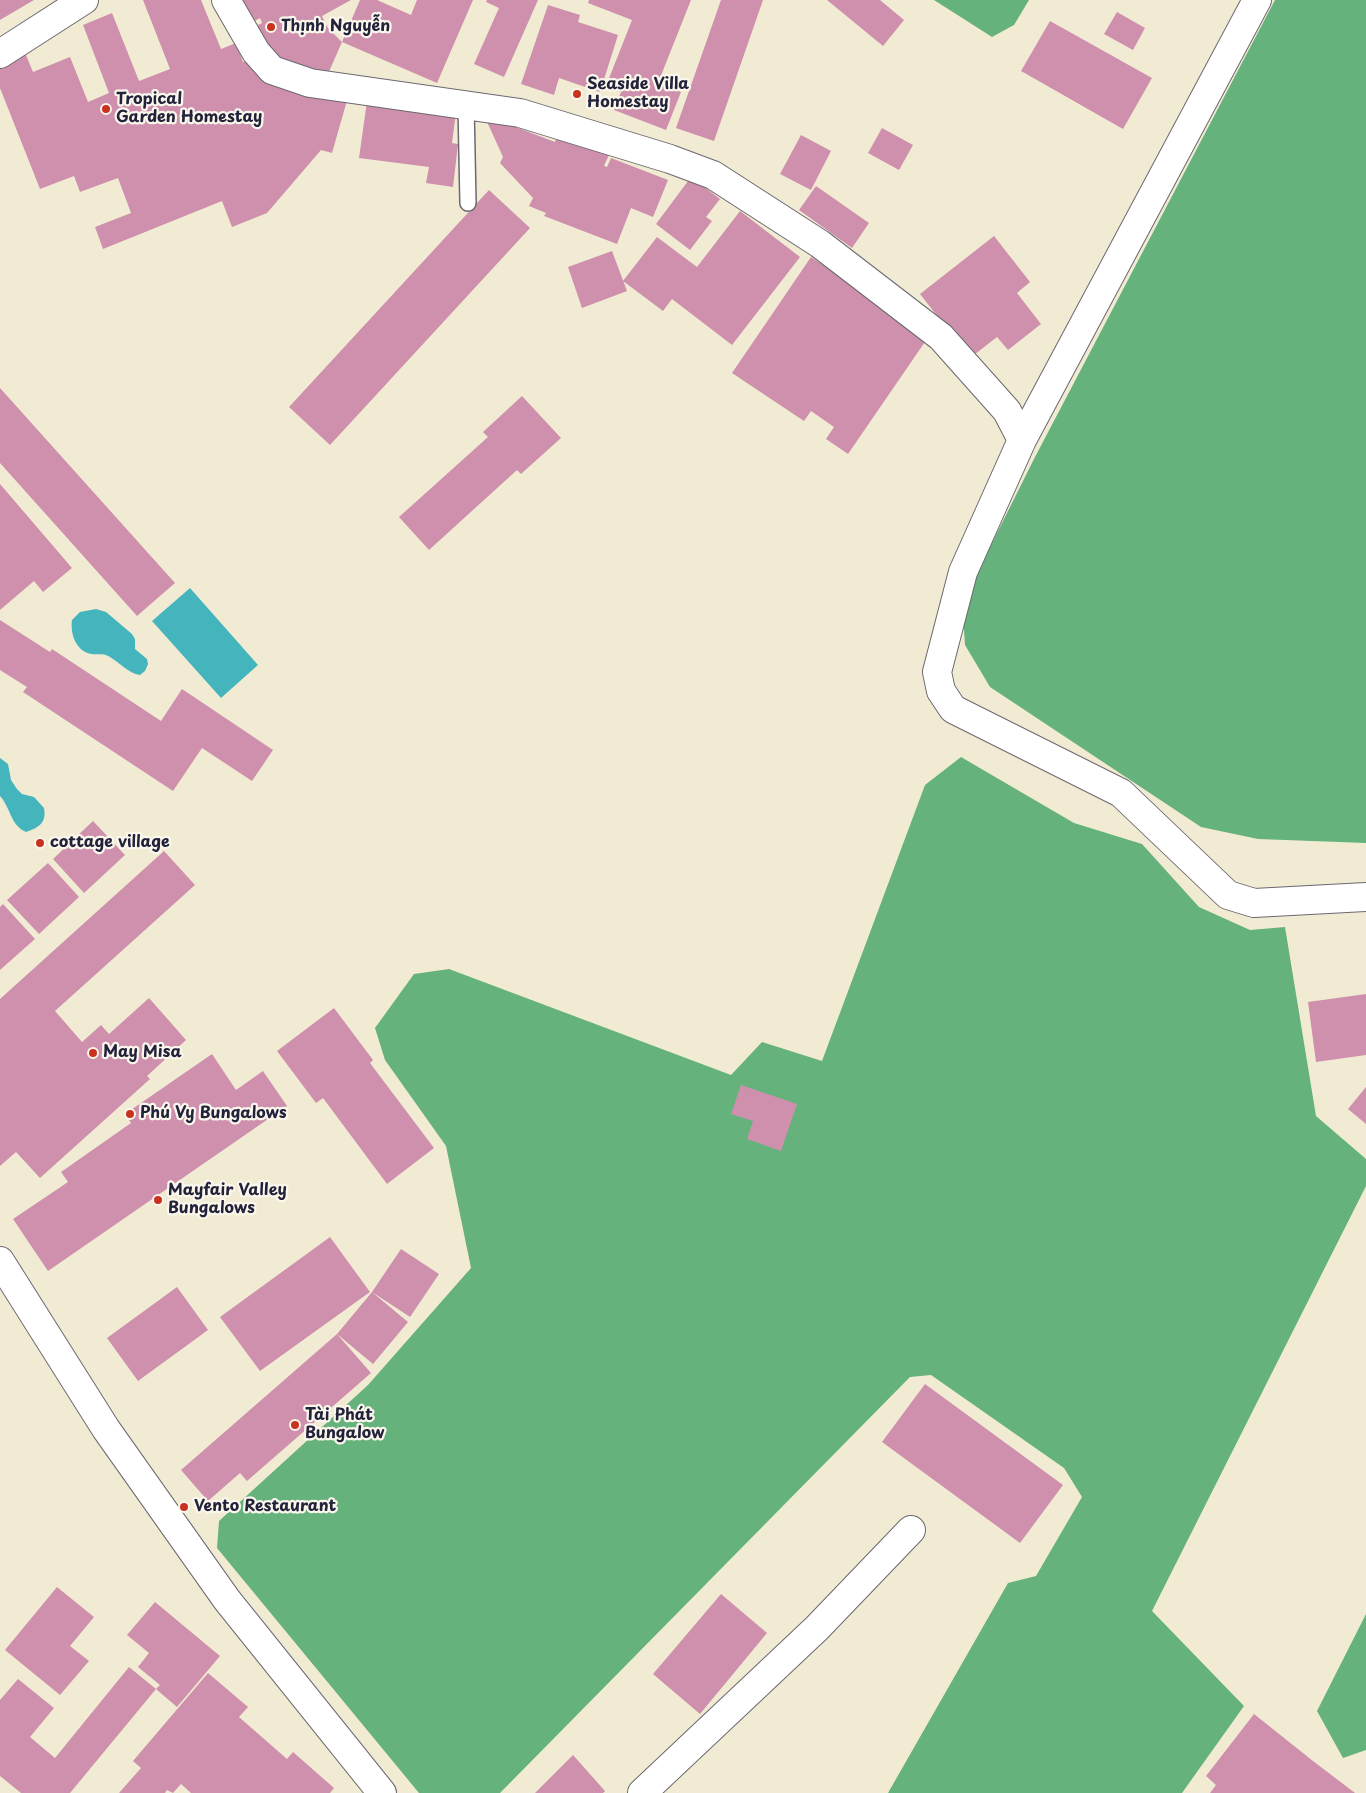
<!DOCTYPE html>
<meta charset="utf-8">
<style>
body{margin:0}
canvas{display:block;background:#f2ebd3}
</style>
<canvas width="1366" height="1793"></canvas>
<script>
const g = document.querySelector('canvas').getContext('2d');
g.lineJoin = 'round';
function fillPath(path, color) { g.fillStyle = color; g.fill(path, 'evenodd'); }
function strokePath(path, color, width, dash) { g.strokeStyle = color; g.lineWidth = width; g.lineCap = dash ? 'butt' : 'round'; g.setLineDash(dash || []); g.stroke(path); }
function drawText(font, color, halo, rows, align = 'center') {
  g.font = font + ' "Playpen Sans",sans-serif'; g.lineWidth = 4.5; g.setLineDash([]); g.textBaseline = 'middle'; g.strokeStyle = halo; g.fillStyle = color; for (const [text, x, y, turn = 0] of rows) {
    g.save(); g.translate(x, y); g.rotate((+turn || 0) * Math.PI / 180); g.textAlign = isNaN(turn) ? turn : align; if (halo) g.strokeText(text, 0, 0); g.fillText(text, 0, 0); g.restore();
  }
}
const forest = new Path2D(`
 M 934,0 L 1029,0 L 1014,25 L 992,37 Z
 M 1275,0 L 1366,0 L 1366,843 L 1258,839 L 1201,827 L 990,687 L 965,645 L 963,616 L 972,583 L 1035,457 Z
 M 961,757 L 1074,823 L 1142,844 L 1199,907 L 1250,930 L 1285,927 L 1316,1116 L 1366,1159 L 1366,1186 L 1152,1611 L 1244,1706 L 1182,1793 L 888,1793 L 1008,1583 L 1036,1576 L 1082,1497 L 1064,1468 L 931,1375 L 910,1377 L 500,1793 L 419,1793 L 217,1548 L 219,1521 L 368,1385 L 471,1268 L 446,1146 L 385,1060 L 375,1028 L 414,974 L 449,969 L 731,1075 L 762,1042 L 822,1061 L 925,785 Z
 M 1366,1614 L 1366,1750 L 1343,1758 L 1317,1711 Z`);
const water = new Path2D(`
 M 190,588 L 258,665 L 221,698 L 152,621 Z
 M 96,609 L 106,612 L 132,634 L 135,639 L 135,649 L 147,659 L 148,664 L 145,671 L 140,675 C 128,673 120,663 110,657 C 104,653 98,655 91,654 C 76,651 70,634 72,620 L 80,612 Z
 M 0,758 L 8,764 L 11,780 L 17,789 L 22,794 L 34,797 L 44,808 C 47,823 38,828 26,832 C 10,825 11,808 0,796 Z`);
const building = new Path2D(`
 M 0,0 L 34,0 L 0,20 Z
 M 143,0 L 201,0 L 221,49 L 236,43 L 243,62 L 253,59 L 348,97 L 332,153 L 321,150 L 267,213 L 232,227 L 222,201 L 103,249 L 95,227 L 131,213 L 118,178 L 80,192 L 74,176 L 40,189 L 0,88 L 0,65 L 26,55 L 33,72 L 70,57 L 88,102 L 109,93 L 83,25 L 112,13 L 139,81 L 170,69 Z
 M 232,0 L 351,0 L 322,16 L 328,28 L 342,42 L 328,74 L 276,57 L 248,30 L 262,23 L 260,18 L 246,26 Z
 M 360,0 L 377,0 L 411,15 L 417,0 L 473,0 L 437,83 L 342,42 Z
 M 487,0 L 538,0 L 504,77 L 474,64 L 499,8 L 486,2 Z
 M 589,0 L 691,0 L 658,83 L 681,92 L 666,130 L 614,110 L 621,92 L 606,86 L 632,20 L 588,3 Z
 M 721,0 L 763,0 L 714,141 L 676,128 Z
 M 827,0 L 880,0 L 904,20 L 883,46 Z
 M 548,5 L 580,15 L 578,22 L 618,35 L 600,92 L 559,78 L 554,95 L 521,84 Z
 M 1117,12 L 1145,28 L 1133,50 L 1104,34 Z
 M 1050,21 L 1152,78 L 1123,129 L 1021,71 Z
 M 367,101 L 456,113 L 452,143 L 458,144 L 453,187 L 426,183 L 429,167 L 359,158 Z
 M 484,115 L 555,142 L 557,136 L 613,146 L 604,166 L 607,167 L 611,158 L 668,180 L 653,217 L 631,208 L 617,244 L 544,216 L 546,213 L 529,206 L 533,198 L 500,163 L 503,157 Z
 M 882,128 L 913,145 L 899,170 L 868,153 Z
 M 801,135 L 831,151 L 811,190 L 780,174 Z
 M 691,177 L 720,199 L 706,217 L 712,221 L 690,250 L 656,224 Z
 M 816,186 L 869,223 L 852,248 L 799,210 Z
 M 489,190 L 530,228 L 330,445 L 289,407 Z
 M 740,211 L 800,257 L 732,345 L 672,299 L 663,311 L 623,281 L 657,237 L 697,267 Z
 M 994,236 L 1030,282 L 1017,293 L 1041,324 L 1008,350 L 997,337 L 970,358 L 920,294 Z
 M 612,251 L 627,291 L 582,308 L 568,267 Z
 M 811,257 L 929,336 L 848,454 L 826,439 L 834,427 L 811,411 L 804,421 L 732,373 Z
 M 0,388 L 175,583 L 137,616 L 0,463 Z
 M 522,396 L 561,438 L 521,474 L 517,470 L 429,550 L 399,517 L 488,437 L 483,432 Z
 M 0,484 L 72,568 L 43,592 L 34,581 L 0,610 Z
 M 0,620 L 50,652 L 52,649 L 161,721 L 182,689 L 273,750 L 252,781 L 202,748 L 173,791 L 23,692 L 27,687 L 0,670 Z
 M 93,821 L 125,855 L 84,893 L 53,859 Z
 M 164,851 L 195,885 L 55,1011 L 82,1042 L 101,1025 L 109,1034 L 149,998 L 186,1040 L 147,1076 L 150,1079 L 40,1178 L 16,1152 L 0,1166 L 0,999 Z
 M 48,863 L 79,897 L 39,934 L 7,900 Z
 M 3,904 L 35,939 L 0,970 L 0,907 Z
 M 1366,994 L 1366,1055 L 1316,1062 L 1308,1002 Z
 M 334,1008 L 373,1060 L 370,1063 L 434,1148 L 387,1184 L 323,1098 L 316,1103 L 277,1051 Z
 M 212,1054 L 236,1090 L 263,1071 L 287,1106 L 48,1271 L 13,1219 L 68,1182 L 61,1172 L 131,1123 L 125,1114 Z
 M 741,1085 L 797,1104 L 781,1151 L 747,1139 L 753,1121 L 731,1114 Z
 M 1366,1087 L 1366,1124 L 1348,1109 Z
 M 330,1237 L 370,1292 L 260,1371 L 220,1317 Z
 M 401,1249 L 439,1274 L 410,1317 L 372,1292 L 408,1322 L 373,1364 L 337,1334 L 372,1292 Z
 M 177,1287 L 208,1330 L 138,1381 L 107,1338 Z
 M 337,1334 L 371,1373 L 247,1481 L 240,1473 L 208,1501 L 181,1470 Z
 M 925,1384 L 1063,1485 L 1020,1543 L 882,1442 Z
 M 57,1587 L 94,1617 L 70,1646 L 89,1661 L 60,1695 L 5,1650 Z
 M 721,1594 L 767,1633 L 700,1714 L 653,1674 Z
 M 155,1602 L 220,1656 L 177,1707 L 156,1689 L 70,1793 L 21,1793 L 0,1776 L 0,1700 L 18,1679 L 54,1708 L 30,1737 L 55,1758 L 129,1667 L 156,1689 L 160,1685 L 138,1667 L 149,1653 L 127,1635 Z
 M 208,1673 L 248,1707 L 239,1717 L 287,1759 L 293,1752 L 334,1788 L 330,1793 L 191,1793 L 181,1784 L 173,1793 L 167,1790 L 165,1793 L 119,1793 L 141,1768 L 133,1761 Z
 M 1254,1714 L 1313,1761 L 1355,1793 L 1210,1793 L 1216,1785 L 1206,1776 Z
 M 573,1755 L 605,1791 L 603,1793 L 535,1793 Z`);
const lane = new Path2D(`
 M 466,105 L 468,203`);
const street = new Path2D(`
 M 226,0 L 256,52 L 272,70 L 310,83 L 520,113 L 670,159 L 713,175 L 820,244 L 941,337 L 1007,411 L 1022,440
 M 1257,0 L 1022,440 L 963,572 L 937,672 L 941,691 L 953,709 L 1121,793 L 1228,895 L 1254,903 L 1366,897
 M 0,54 L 84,0
 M 0,1261 L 106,1429 L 227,1600 L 382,1793
 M 642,1793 L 817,1628 L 911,1530`);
const markers = [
 [271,27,5,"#c8321e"],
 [577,94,5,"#c8321e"],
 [106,109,5,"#c8321e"],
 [40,843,5,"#c8321e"],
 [93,1053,5,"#c8321e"],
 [130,1114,5,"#c8321e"],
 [158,1200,5,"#c8321e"],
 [295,1425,5,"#c8321e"],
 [184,1507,5,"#c8321e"]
];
const poiNames = [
 ["Thịnh Nguyễn",281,27],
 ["Seaside Villa",587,85],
 ["Homestay",587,103],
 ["Tropical",116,100],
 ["Garden Homestay",116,118],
 ["cottage village",50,843],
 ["May Misa",103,1053],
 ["Phú Vy Bungalows",140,1114],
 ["Mayfair Valley",168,1191],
 ["Bungalows",168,1209],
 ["Tài Phát",305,1416],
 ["Bungalow",305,1434],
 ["Vento Restaurant",194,1507]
];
fillPath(forest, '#65b27d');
fillPath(water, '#45b5bd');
fillPath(building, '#ce90ad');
strokePath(lane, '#6b6870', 18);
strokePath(street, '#6b6870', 30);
strokePath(lane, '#fff', 15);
strokePath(street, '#fff', 28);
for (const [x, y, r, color] of markers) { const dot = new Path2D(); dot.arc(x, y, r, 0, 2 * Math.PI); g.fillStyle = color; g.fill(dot); strokePath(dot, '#fbf7ec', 2); }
drawText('bold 16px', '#22223b', '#fbf7ec', poiNames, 'left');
</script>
